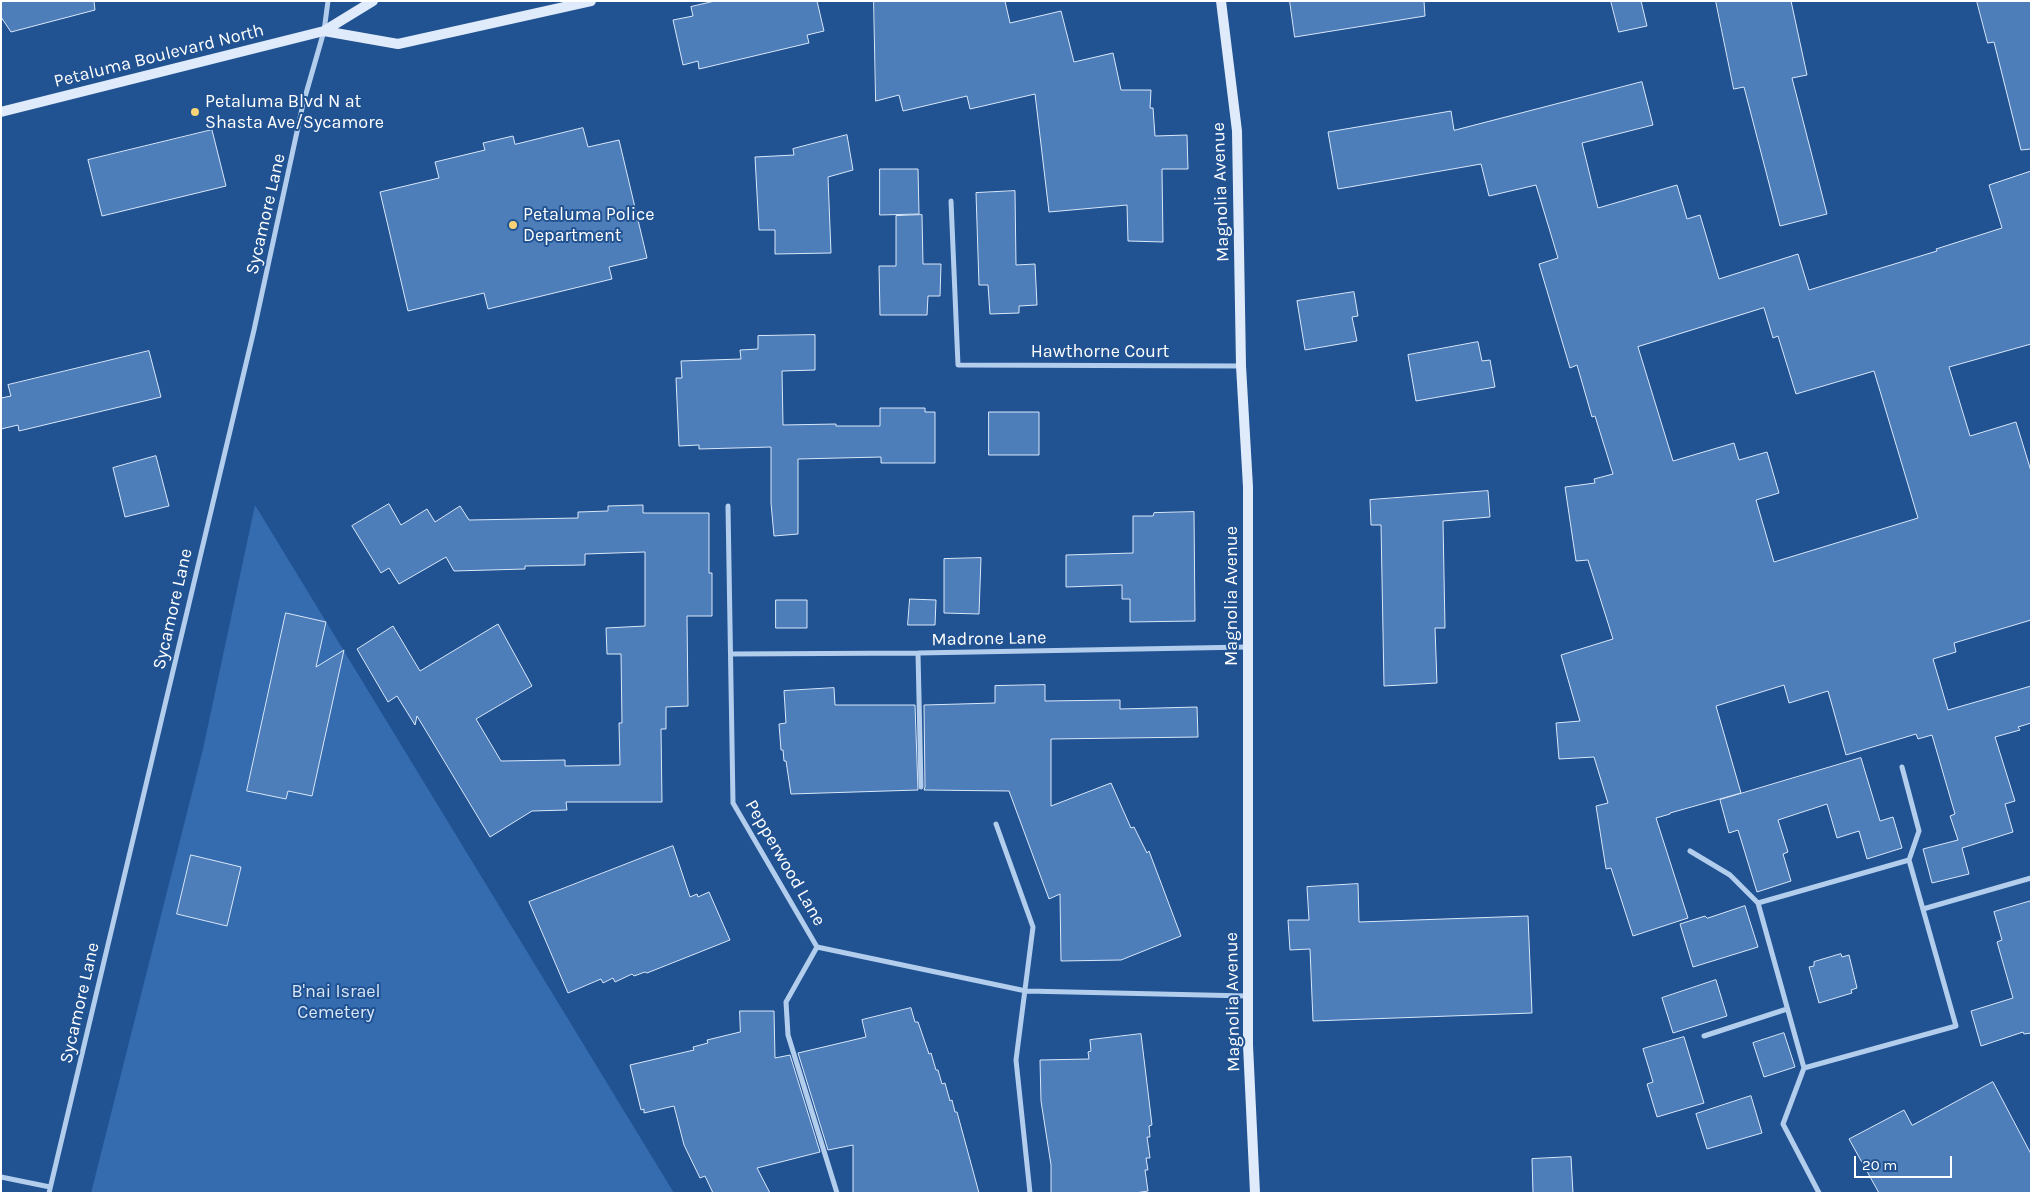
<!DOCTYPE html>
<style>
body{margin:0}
#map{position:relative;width:2032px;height:1194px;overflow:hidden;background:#215292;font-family:Karla,sans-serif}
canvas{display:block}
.frame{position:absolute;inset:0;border:2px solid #fff;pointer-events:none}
.scale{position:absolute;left:1854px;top:1156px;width:98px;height:22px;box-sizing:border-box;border:2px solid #fff;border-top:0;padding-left:6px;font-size:15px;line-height:18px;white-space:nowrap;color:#fff;-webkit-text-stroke:4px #215292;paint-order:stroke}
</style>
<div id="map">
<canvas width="2032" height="1194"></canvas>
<div class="frame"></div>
<div class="scale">20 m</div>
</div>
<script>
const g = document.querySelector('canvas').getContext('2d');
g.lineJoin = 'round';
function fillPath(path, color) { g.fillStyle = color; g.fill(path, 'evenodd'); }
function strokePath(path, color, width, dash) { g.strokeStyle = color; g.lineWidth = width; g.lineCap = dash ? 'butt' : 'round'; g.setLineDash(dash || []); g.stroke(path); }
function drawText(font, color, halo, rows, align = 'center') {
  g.font = font + ' Karla,sans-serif'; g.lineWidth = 4; g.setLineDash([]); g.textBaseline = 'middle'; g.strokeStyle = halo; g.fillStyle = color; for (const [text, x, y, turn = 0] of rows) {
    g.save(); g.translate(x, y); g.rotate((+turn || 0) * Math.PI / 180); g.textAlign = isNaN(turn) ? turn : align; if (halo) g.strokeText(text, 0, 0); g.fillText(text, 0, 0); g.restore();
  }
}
const green = new Path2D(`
 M 255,505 L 674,1193 L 91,1193 L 203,749 Z`);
const building = new Path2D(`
 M 1,1 L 94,1 L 95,10 L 11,32 L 1,17 Z
 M 715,1 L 817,1 L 824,31 L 807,35 L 809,43 L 699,69 L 698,61 L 683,65 L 673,20 L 693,16 L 691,7 Z
 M 874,1 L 1005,1 L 1010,23 L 1061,11 L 1074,62 L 1113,53 L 1121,90 L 1151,90 L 1150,108 L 1153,108 L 1155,136 L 1187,135 L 1188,169 L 1162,169 L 1163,242 L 1128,241 L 1127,205 L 1049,212 L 1035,94 L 970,109 L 967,96 L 903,111 L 899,95 L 876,101 Z
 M 1290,1 L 1424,1 L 1425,16 L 1295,37 Z
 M 1611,1 L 1641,1 L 1647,26 L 1619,32 Z
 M 1716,1 L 1791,1 L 1807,75 L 1792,78 L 1827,214 L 1780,226 L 1744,87 L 1734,89 Z
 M 1977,1 L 2031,1 L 2031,149 L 2021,150 L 1994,42 L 1988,43 Z
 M 1642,82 L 1653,125 L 1582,143 L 1598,208 L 1677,185 L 1687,219 L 1700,215 L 1719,279 L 1798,254 L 1809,290 L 1937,251 L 1936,249 L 2002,228 L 1989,185 L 2031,171 L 2031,344 L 1949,367 L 1970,436 L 2016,422 L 2031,471 L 2031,620 L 1954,643 L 1956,652 L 1933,659 L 1948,710 L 2031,686 L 2031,723 L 2018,727 L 2020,730 L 1995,737 L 2015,801 L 2005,804 L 2013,832 L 1962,848 L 1969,874 L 1932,883 L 1923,849 L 1958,840 L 1950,816 L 1955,814 L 1932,735 L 1918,739 L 1916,734 L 1846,755 L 1828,691 L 1789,703 L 1784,685 L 1716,706 L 1741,793 L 1670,813 L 1670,814 L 1656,818 L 1688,918 L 1633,936 L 1611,868 L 1606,869 L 1596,806 L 1608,803 L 1594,757 L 1559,759 L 1556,723 L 1580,721 L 1561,655 L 1613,639 L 1588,560 L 1576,561 L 1565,487 L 1595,483 L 1594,479 L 1613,474 L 1595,416 L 1592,417 L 1577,365 L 1570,368 L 1539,264 L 1558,258 L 1536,185 L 1489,196 L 1481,164 L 1338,189 L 1328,132 L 1451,111 L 1454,130 ZM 1764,308 L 1773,338 L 1778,336 L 1796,394 L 1874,371 L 1918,518 L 1774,562 L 1756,500 L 1779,493 L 1767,452 L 1739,460 L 1734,443 L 1673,461 L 1638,347 Z
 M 583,128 L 588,147 L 619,140 L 647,258 L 609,267 L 612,279 L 488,309 L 484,293 L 408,311 L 380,192 L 439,178 L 435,162 L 485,150 L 483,143 L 513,136 L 515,144 Z
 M 212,130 L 226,186 L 102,216 L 88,160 Z
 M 847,135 L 853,170 L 828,177 L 831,253 L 775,254 L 775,230 L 759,230 L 755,157 L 794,155 L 793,149 Z
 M 880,169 L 918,169 L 919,214 L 880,215 Z
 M 1015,191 L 1016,265 L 1035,264 L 1037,305 L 1019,306 L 1019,313 L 990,314 L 988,285 L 979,285 L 976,193 Z
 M 922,215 L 923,264 L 941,264 L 940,296 L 928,296 L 927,315 L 880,315 L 879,266 L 896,266 L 896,216 Z
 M 1354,292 L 1358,316 L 1352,317 L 1357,341 L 1305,350 L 1297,301 Z
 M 815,335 L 815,370 L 782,371 L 783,425 L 836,424 L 836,426 L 880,426 L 880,408 L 925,408 L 925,412 L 935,412 L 935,463 L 881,463 L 881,457 L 798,459 L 798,534 L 774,536 L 771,503 L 771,447 L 699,449 L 699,445 L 679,446 L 676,378 L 682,378 L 681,361 L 741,359 L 740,350 L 758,349 L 758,336 Z
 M 1478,342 L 1482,361 L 1490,360 L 1495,387 L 1416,401 L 1408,355 Z
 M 149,351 L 161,397 L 19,431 L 18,425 L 1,429 L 1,398 L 11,396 L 8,385 Z
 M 989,412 L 1039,412 L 1039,455 L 989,455 Z
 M 156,456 L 169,506 L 125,517 L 113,468 Z
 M 1488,491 L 1490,517 L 1443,521 L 1445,628 L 1435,628 L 1437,683 L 1384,686 L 1381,525 L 1371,525 L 1370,500 Z
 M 389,504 L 401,525 L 427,509 L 435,522 L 460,506 L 469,520 L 578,518 L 578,512 L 608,511 L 608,506 L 643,505 L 643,513 L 709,513 L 709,573 L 712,573 L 712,616 L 687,616 L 688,706 L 666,707 L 666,729 L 661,729 L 662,802 L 566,802 L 567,810 L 532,811 L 490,837 L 417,716 L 415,725 L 397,696 L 388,702 L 357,649 L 393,626 L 420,671 L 498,624 L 532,686 L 476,719 L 501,761 L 565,760 L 565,766 L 620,765 L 619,723 L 622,723 L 621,654 L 607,654 L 606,628 L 645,626 L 645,552 L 585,554 L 585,565 L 525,566 L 525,569 L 454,571 L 446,557 L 399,584 L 389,568 L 381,573 L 352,526 Z
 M 1194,512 L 1195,621 L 1130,622 L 1130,599 L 1122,599 L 1122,585 L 1066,587 L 1066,555 L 1133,553 L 1133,516 L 1153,516 L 1154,513 Z
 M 981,558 L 979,614 L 944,613 L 944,559 Z
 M 910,599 L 936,600 L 935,625 L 908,625 Z
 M 776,600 L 807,600 L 807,628 L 776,628 Z
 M 286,613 L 326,622 L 316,667 L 344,650 L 312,796 L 288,791 L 286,799 L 247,791 Z
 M 1045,685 L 1045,701 L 1120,700 L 1120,709 L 1197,707 L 1198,737 L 1051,739 L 1051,806 L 1111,783 L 1131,828 L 1134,827 L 1147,853 L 1149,851 L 1181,936 L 1121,960 L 1061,961 L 1060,894 L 1049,899 L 1009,791 L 924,790 L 925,787 L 924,705 L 995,703 L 995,686 Z
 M 834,688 L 835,705 L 915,705 L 918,790 L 791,794 L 786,761 L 784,761 L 783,750 L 781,750 L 779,724 L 786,723 L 784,691 Z
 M 1861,758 L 1880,821 L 1893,817 L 1902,848 L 1867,859 L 1859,831 L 1837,838 L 1827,804 L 1778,820 L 1788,852 L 1783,854 L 1791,881 L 1757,892 L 1738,830 L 1729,833 L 1720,800 Z
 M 673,846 L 690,897 L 697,894 L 698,897 L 709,892 L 730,940 L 647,973 L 645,972 L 634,976 L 632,974 L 615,982 L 613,978 L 603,983 L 601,979 L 568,993 L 529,902 Z
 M 191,855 L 241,867 L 227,926 L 177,914 Z
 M 1358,884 L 1359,922 L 1528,916 L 1532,1013 L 1313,1021 L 1310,949 L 1290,950 L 1288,920 L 1309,920 L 1307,887 Z
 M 2031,901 L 2031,1033 L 2024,1034 L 2023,1032 L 1981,1046 L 1971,1011 L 2013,998 L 1997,942 L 2002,940 L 1994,912 Z
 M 1745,906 L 1758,947 L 1693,967 L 1680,924 L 1705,916 L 1707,918 Z
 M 1841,954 L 1842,957 L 1849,955 L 1857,988 L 1851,990 L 1852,993 L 1819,1003 L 1809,967 L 1814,966 L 1814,962 Z
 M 1716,980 L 1727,1016 L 1673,1033 L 1662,998 Z
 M 911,1008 L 915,1022 L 918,1022 L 929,1054 L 931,1053 L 936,1070 L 938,1070 L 942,1084 L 945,1083 L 950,1101 L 952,1100 L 955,1112 L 957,1112 L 979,1193 L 853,1193 L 853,1145 L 828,1150 L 798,1053 L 866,1037 L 862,1020 Z
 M 740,1011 L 774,1011 L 775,1058 L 790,1055 L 820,1152 L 757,1168 L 770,1193 L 713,1193 L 705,1176 L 700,1178 L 684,1145 L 674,1106 L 644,1113 L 644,1109 L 641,1110 L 630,1065 L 694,1050 L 693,1047 L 708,1043 L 707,1040 L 740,1032 Z
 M 1784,1033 L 1795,1067 L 1764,1077 L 1753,1043 Z
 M 1141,1034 L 1152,1125 L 1149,1126 L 1150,1137 L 1147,1137 L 1150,1158 L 1146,1158 L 1148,1170 L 1145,1170 L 1148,1191 L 1135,1193 L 1051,1193 L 1051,1165 L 1041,1101 L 1040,1060 L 1089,1059 L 1088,1052 L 1091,1051 L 1090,1040 Z
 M 1684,1037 L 1704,1103 L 1657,1117 L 1647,1084 L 1653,1082 L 1643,1049 Z
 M 1993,1082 L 2031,1154 L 2031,1193 L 1879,1193 L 1849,1139 L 1904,1110 L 1912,1125 Z
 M 1751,1096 L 1762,1133 L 1707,1149 L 1696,1114 Z
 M 1571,1157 L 1573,1193 L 1533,1193 L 1532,1159 Z`);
const street = new Path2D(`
 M 951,201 L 958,365 L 1241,366
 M 728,506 L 733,803 L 817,947 L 1026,991 L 1248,996
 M 918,653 L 921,787
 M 731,654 L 918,653 L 1248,647
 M 1902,767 L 1919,831 L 1909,860
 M 996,824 L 1033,927 L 1016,1060 L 1030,1193
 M 1690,851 L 1730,875 L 1758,903
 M 1909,860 L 1956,1026 L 1804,1068 L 1758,903 Z
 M 1923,909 L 2031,878
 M 817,947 L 786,1002 L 788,1035 L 837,1193
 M 1704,1036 L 1787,1009
 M 1804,1068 L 1783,1124 L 1819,1193
 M 1,1177 L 50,1187
 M 49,1193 L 254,330 L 303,104 L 324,31 L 328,1`);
const secondary = new Path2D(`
 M 1221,1 L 1237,131 L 1241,366 L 1248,487 L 1248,1045 L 1255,1193
 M 324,31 L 398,44 L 591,1
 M 1,112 L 324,31 L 373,1`);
const markers = [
 [195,112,5,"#f9d375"],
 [513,225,5,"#f9d375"]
];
const streetNames = [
 ["Petaluma Boulevard North",159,56,-14],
 ["Magnolia Avenue",1221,192,-92],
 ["Sycamore Lane",266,214,-77],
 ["Hawthorne Court",1100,352],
 ["Magnolia Avenue",1232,596,-90],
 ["Sycamore Lane",173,609,-77],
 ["Madrone Lane",989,639,-1],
 ["Pepperwood Lane",785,863,60],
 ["Magnolia Avenue",1233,1002,-91],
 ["Sycamore Lane",80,1003,-77]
];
const poiNames = [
 ["Petaluma Blvd N at",205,102],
 ["Shasta Ave/Sycamore",205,123],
 ["Petaluma Police",523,215],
 ["Department",523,236]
];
const parkNames = [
 ["B'nai Israel",336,992],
 ["Cemetery",336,1013]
];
fillPath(green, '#356caf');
fillPath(building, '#4e7eba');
strokePath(building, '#d9e7f9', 1);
strokePath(street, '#b3cded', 5);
strokePath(secondary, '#dfebfa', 10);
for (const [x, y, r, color] of markers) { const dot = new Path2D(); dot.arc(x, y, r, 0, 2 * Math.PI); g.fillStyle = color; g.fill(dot); strokePath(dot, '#215292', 2); }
drawText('18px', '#fff', '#215292', streetNames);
drawText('18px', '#fff', '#215292', poiNames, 'left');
drawText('18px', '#d9e7f9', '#215292', parkNames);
</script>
